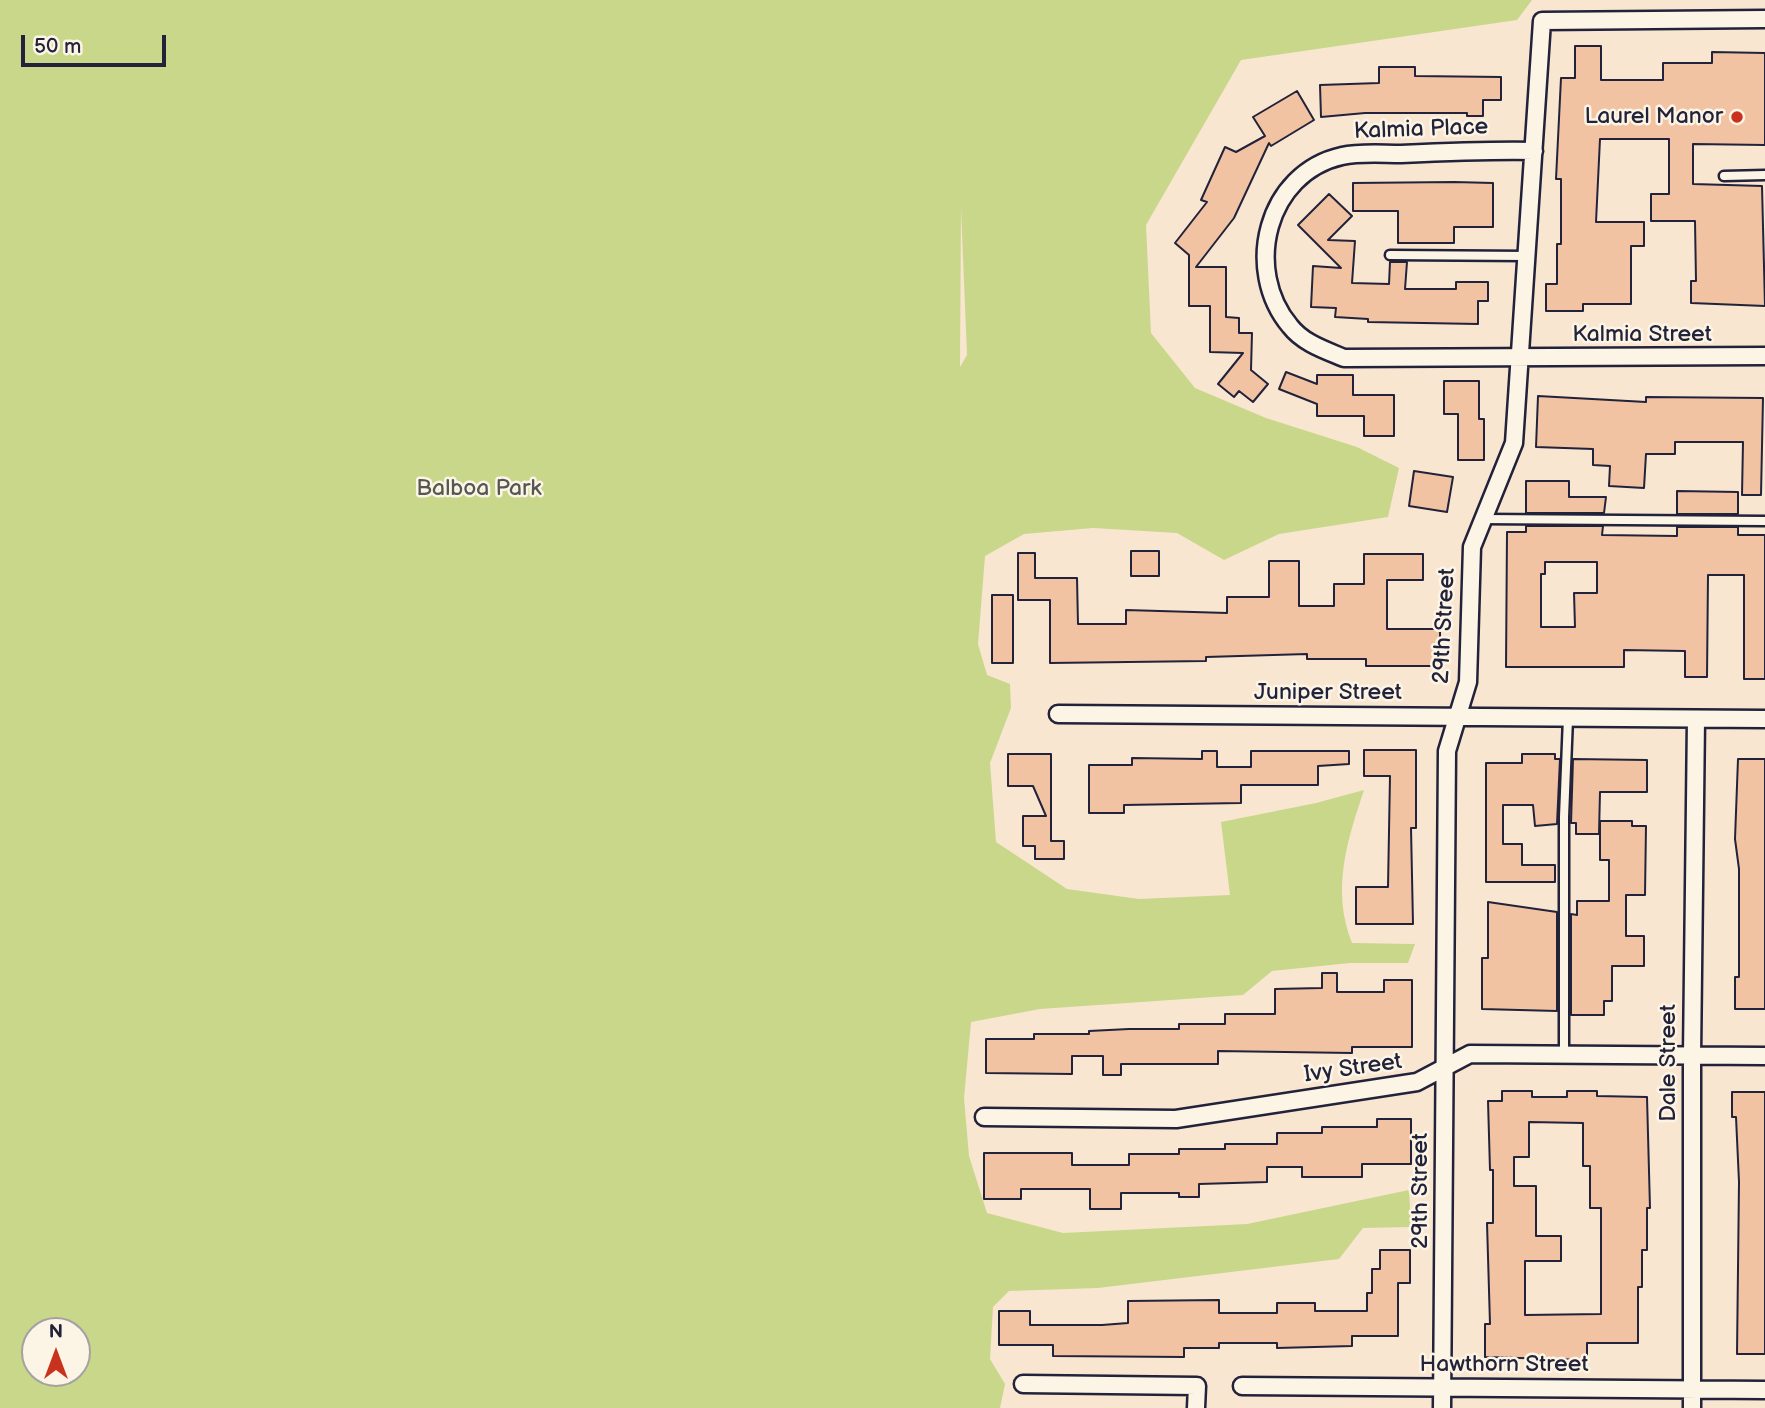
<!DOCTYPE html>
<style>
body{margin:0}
#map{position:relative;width:1765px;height:1408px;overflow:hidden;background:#f9e6d1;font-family:"Balsamiq Sans",sans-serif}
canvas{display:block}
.north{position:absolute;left:21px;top:1317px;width:70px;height:70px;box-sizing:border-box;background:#fcf5e5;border:2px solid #a5a1a1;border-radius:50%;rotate:0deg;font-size:19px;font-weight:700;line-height:28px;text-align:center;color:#22223b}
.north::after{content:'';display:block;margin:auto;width:24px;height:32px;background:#c8321e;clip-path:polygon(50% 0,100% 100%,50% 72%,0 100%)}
.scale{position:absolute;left:21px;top:35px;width:145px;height:32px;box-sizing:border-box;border:4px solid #22223b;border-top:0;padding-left:9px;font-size:21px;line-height:24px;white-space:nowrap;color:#22223b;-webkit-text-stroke:5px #fcf5e5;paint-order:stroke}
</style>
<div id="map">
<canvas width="1765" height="1408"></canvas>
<div class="north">N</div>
<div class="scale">50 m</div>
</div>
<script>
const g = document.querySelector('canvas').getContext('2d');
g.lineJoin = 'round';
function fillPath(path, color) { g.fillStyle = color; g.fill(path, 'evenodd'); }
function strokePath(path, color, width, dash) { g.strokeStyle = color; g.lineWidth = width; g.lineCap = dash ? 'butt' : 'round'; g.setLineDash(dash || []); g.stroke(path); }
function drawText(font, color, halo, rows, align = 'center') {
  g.font = font + ' "Balsamiq Sans",sans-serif'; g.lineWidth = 5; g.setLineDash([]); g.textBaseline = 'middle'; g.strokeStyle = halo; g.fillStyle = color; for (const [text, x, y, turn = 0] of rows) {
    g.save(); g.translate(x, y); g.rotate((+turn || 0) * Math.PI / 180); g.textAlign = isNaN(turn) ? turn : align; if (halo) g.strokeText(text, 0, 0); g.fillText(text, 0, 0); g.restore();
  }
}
const green = new Path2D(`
 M 0,0 L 1532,0 L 1517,20 L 1241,60 L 1146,225 L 1151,333 L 1195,388 L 1266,418 L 1357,447 L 1399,468 L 1388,517 L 1279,534 L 1224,560 L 1177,533 L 1093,528 L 1024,534 L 985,556 L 978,644 L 987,675 L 1010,684 L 1011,708 L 990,763 L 996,842 L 1067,889 L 1139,899 L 1230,895 L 1221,822 L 1316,803 L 1364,790 C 1347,841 1331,890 1352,943 L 1415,944 L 1408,963 L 1350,963 L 1272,971 L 1243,995 L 1040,1009 L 971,1022 L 964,1098 L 969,1156 L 987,1213 L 1063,1233 L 1247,1224 L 1409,1190 L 1411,1227 L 1363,1228 L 1339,1259 L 1098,1288 L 1009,1291 L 993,1307 L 990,1359 L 1005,1384 L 1000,1408 L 0,1408 ZM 961,208 L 967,355 L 960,367 L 960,366 ZM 35,1331 L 77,1331 L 77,1373 L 35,1373 Z`);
const building = new Path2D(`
 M 1575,46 L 1601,46 L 1601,80 L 1663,80 L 1663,63 L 1712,63 L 1712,52 L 1765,53 L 1765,145 L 1693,144 L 1693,184 L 1762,186 L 1765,306 L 1691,303 L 1691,281 L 1696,281 L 1695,221 L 1651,221 L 1651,194 L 1669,194 L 1669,139 L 1600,139 L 1596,222 L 1644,222 L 1644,246 L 1631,246 L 1631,304 L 1583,304 L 1583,311 L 1546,311 L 1546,284 L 1557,284 L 1557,244 L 1561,244 L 1561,179 L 1556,179 L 1561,78 L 1575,78 Z
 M 1379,67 L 1415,67 L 1415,76 L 1501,77 L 1501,100 L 1483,100 L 1483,116 L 1467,116 L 1467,113 L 1365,113 L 1321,117 L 1320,85 L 1379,83 Z
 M 1297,91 L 1314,120 L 1271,146 L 1269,143 L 1234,218 L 1196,267 L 1226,267 L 1226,317 L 1239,318 L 1239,333 L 1252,333 L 1251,370 L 1268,384 L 1253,402 L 1239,391 L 1234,397 L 1218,384 L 1243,353 L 1210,352 L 1210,306 L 1189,306 L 1189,255 L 1175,243 L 1207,202 L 1201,200 L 1225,147 L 1236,152 L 1265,136 L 1253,117 Z
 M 1454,182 L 1493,183 L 1493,227 L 1454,227 L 1454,243 L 1398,243 L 1398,211 L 1353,211 L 1353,183 Z
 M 1329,194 L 1352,216 L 1328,240 L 1355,241 L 1352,283 L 1389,284 L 1390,262 L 1407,262 L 1405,289 L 1456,289 L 1456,282 L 1488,282 L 1488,301 L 1478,301 L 1478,324 L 1368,322 L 1368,319 L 1335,317 L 1336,308 L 1311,307 L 1313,266 L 1341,268 L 1298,225 Z
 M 1286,372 L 1317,384 L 1317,375 L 1353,375 L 1353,395 L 1394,395 L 1394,436 L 1364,436 L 1364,416 L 1317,416 L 1317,404 L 1279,389 Z
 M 1444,381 L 1479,381 L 1479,419 L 1484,419 L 1484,460 L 1458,460 L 1458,414 L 1444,414 Z
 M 1538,396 L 1646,402 L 1646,397 L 1763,398 L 1761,495 L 1742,495 L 1743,442 L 1675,442 L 1675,454 L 1646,454 L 1644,488 L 1609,486 L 1610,466 L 1593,465 L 1593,449 L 1536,447 Z
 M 1414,471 L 1453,477 L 1447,512 L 1409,506 Z
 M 1526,481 L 1569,481 L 1569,497 L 1606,497 L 1604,513 L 1526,513 Z
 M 1677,491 L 1738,492 L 1738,514 L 1677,514 Z
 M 1526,526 L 1603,526 L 1602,535 L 1677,536 L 1677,527 L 1738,527 L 1738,535 L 1765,535 L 1765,679 L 1744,679 L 1744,575 L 1708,575 L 1707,677 L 1685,677 L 1685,651 L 1624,650 L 1624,667 L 1506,667 L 1507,532 L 1526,532 ZM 1545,562 L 1597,562 L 1597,593 L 1574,593 L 1575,627 L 1541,627 L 1541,574 L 1545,574 Z
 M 1131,551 L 1159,551 L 1159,576 L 1131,576 Z
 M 1018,553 L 1035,553 L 1035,578 L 1077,578 L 1078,624 L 1126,624 L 1126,610 L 1227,613 L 1227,597 L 1269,597 L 1269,561 L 1299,561 L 1299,606 L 1334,606 L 1334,584 L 1364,584 L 1364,554 L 1423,554 L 1423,580 L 1387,580 L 1387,629 L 1440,629 L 1440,666 L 1366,666 L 1366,659 L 1307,659 L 1307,654 L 1206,657 L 1206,661 L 1050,663 L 1050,600 L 1018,600 Z
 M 992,595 L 1013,595 L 1013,663 L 992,663 Z
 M 1364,750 L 1416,750 L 1416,828 L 1411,828 L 1413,924 L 1356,924 L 1356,887 L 1388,887 L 1390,776 L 1364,776 Z
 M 1202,751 L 1217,751 L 1217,767 L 1251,767 L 1251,751 L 1349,751 L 1349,764 L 1318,766 L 1318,785 L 1241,785 L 1241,803 L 1124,805 L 1124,813 L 1089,813 L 1089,765 L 1132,765 L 1132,758 L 1202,759 Z
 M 1008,754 L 1051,754 L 1051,841 L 1064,841 L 1064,859 L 1035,859 L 1035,846 L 1023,846 L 1023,816 L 1046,816 L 1033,786 L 1008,786 Z
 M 1522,754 L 1555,754 L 1555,759 L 1560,759 L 1557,824 L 1535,826 L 1533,805 L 1503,805 L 1503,844 L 1522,844 L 1522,865 L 1555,865 L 1555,882 L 1486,882 L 1486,763 L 1522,763 Z
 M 1573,759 L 1647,760 L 1647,792 L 1600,792 L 1599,834 L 1576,834 L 1576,823 L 1571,823 Z
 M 1738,759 L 1765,759 L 1765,1009 L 1735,1009 L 1735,977 L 1739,977 L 1739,869 L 1735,839 Z
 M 1600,821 L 1632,821 L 1632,826 L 1646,826 L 1645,895 L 1626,895 L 1626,936 L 1644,936 L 1644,966 L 1612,966 L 1612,1001 L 1604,1001 L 1604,1015 L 1571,1015 L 1571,914 L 1577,915 L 1577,901 L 1609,901 L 1609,860 L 1600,860 Z
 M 1488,902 L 1557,912 L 1557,1011 L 1482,1009 L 1482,958 L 1488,958 Z
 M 1322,973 L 1337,973 L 1337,992 L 1384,992 L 1384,980 L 1412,980 L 1412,1047 L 1352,1047 L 1352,1053 L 1218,1051 L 1218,1064 L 1121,1064 L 1121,1075 L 1103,1075 L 1103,1056 L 1072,1056 L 1072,1074 L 986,1073 L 986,1039 L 1034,1039 L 1034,1034 L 1089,1034 L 1089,1031 L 1129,1029 L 1179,1029 L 1179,1024 L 1225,1024 L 1225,1014 L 1275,1014 L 1275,989 L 1322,988 Z
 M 1502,1091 L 1532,1091 L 1532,1097 L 1567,1097 L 1567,1091 L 1597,1091 L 1597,1096 L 1647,1097 L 1650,1208 L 1647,1208 L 1647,1250 L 1642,1250 L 1642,1287 L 1638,1287 L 1638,1343 L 1587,1343 L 1587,1360 L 1485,1357 L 1485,1324 L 1490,1324 L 1487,1223 L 1493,1223 L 1493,1170 L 1490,1170 L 1488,1101 L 1502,1101 ZM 1529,1122 L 1583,1123 L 1583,1166 L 1590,1166 L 1590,1208 L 1601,1208 L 1601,1314 L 1525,1315 L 1525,1261 L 1561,1261 L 1561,1236 L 1536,1236 L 1536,1186 L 1514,1186 L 1514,1157 L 1529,1157 Z
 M 1732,1092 L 1765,1092 L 1765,1354 L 1737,1354 L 1739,1182 L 1736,1117 L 1732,1117 Z
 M 1377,1119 L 1411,1119 L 1411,1164 L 1362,1164 L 1362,1177 L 1302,1177 L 1302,1167 L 1267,1167 L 1267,1182 L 1199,1184 L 1199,1197 L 1179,1197 L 1179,1193 L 1121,1193 L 1121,1209 L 1090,1209 L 1090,1189 L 1021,1189 L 1021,1199 L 984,1199 L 984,1153 L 1072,1153 L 1072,1165 L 1129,1165 L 1129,1154 L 1179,1154 L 1179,1149 L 1225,1149 L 1225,1144 L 1277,1144 L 1277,1133 L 1322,1133 L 1322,1127 L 1377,1127 Z
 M 1380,1250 L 1410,1250 L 1410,1283 L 1398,1283 L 1398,1336 L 1352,1336 L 1352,1346 L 1277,1348 L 1277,1343 L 1219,1343 L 1219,1348 L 1184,1348 L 1184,1357 L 1053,1356 L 1053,1345 L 999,1345 L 999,1311 L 1030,1311 L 1030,1325 L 1102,1325 L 1128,1323 L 1128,1301 L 1219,1300 L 1219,1313 L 1277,1313 L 1277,1303 L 1315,1303 L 1315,1311 L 1367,1311 L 1367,1293 L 1372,1293 L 1372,1269 L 1380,1269 Z`);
const service = new Path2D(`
 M 1724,176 L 1765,175
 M 1390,255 L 1527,256
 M 1482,519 L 1765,521
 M 1564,1055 L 1564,817 L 1568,718`);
const minor = new Path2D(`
 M 1534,151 C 1489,150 1445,152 1401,154 C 1382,154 1360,152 1342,156 C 1266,173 1243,270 1290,326 C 1303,343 1325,350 1344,358 L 1765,356
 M 1058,714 L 1765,719
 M 984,1117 L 1176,1119 L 1417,1082 L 1470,1054 L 1765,1056
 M 1023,1384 L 1197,1386 L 1196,1408
 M 1242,1386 L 1765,1390
 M 1442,1408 L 1447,751 L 1468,682 L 1472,547 L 1514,443 L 1542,21 L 1765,19
 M 1692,1408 L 1692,1055 L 1696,719`);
const markers = [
 [1737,117,7,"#c8321e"]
];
const poiNames = [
 ["Laurel Manor",1723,117]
];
const streetNames = [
 ["Kalmia Place",1421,130,-2],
 ["Kalmia Street",1642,335],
 ["29th Street",1445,626,-87],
 ["Juniper Street",1328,693],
 ["Dale Street",1669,1063,-90],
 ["Ivy Street",1353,1069,-8],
 ["29th Street",1421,1191,-90],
 ["Hawthorn Street",1504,1365]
];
const parkNames = [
 ["Balboa Park",479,489]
];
fillPath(green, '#c9d78b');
fillPath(building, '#f2c3a2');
strokePath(building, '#22223b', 2);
strokePath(service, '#22223b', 13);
strokePath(minor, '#22223b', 21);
strokePath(service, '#fcf5e5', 8);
strokePath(minor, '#fcf5e5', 16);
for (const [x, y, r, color] of markers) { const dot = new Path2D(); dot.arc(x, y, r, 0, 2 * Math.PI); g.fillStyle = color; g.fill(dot); strokePath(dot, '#fcf5e5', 2.5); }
drawText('23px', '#22223b', '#fcf5e5', poiNames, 'right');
drawText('23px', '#22223b', '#fcf5e5', streetNames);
drawText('23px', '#545853', '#fcf5e5', parkNames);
</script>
